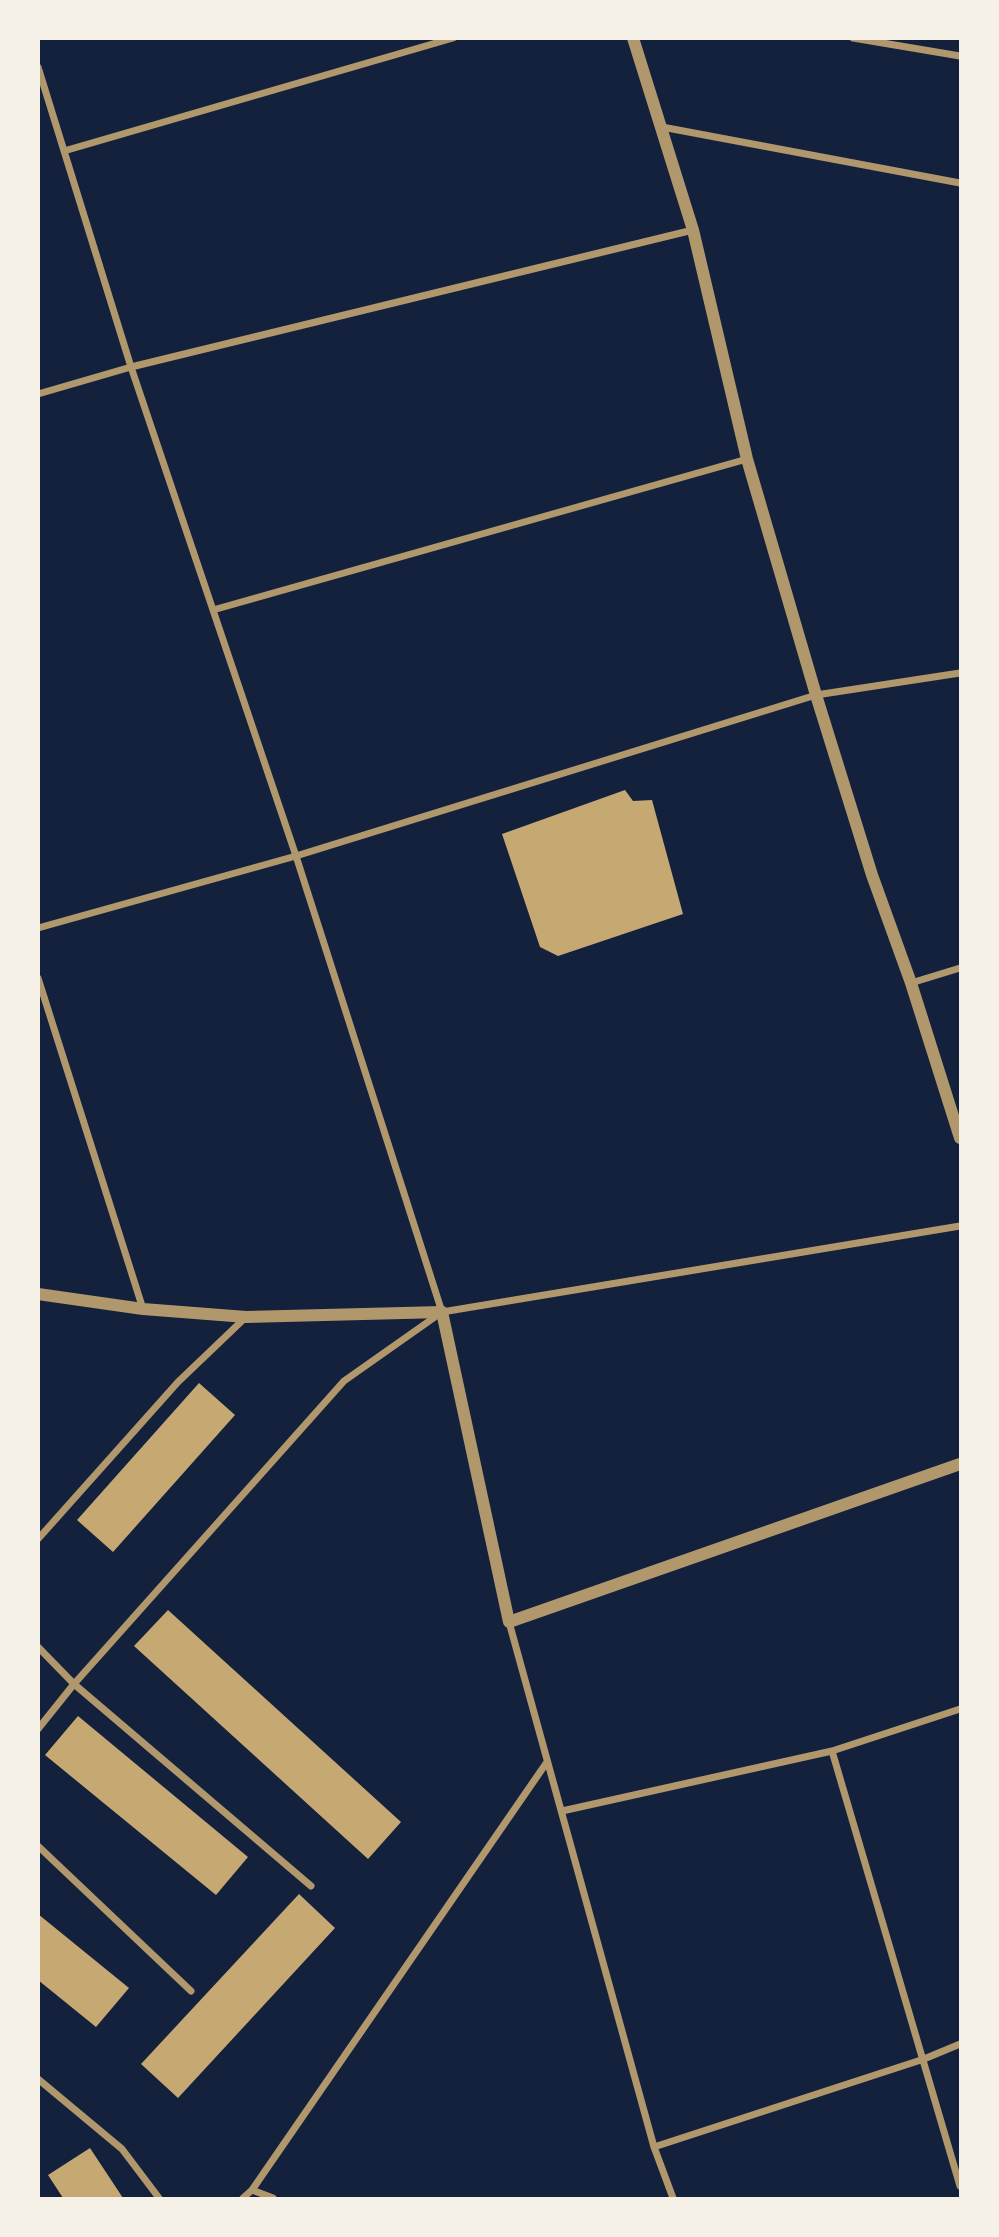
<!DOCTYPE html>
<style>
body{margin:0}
#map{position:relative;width:999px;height:2237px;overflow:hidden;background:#14213d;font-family:Cabin,sans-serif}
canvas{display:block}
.frame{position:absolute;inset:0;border:40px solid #f6f1e7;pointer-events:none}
</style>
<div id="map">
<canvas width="999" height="2237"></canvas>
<div class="frame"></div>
</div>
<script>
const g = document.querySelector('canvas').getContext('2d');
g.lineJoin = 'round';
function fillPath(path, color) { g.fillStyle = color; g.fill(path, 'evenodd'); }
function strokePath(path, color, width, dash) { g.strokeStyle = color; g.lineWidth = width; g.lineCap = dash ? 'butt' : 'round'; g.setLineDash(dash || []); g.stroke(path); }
const building = new Path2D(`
 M 625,790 L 633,801 L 652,800 L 683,914 L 558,956 L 540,947 L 502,834 Z
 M 199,1383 L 235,1415 L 113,1552 L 77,1520 Z
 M 168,1610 L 401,1822 L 368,1859 L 134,1646 Z
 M 78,1716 L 248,1857 L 216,1895 L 45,1755 Z
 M 299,1894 L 335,1928 L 178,2098 L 141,2064 Z
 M 38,1914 L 129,1988 L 96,2027 L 38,1980 Z
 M 90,2148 L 123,2198 L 63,2198 L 48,2175 Z`);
const minor = new Path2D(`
 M 853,38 L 960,56
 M 38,67 L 131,367 L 296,856 L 442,1312
 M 662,127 L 960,183
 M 64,151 L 453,38
 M 38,394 L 131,367 L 693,230
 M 213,610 L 747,459
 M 38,928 L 296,856 L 816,695 L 960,673
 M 38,978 L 143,1309
 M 911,983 L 960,968
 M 38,1539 L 178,1382 L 246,1317
 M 509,1622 L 654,2147 L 673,2198
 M 38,1647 L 74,1684 L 311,1886
 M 38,1729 L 74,1684 L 344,1381 L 442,1312 L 960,1226
 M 832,1751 L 960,2186
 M 562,1811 L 832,1751 L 960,1709
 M 38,1846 L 191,1991
 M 38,2079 L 122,2149 L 159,2198
 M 654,2147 L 924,2059 L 960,2044
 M 243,2198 L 252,2190
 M 273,2198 L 252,2190 L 547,1762`);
const tertiary = new Path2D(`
 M 633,38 L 693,230 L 747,459 L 816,695 L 872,875 L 911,983 L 960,1138
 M 38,1294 L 143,1309 L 246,1317 L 442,1312 L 509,1622 L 960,1464`);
fillPath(building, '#c6a872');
strokePath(minor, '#b1986c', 7);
strokePath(tertiary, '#b1986c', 12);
</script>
